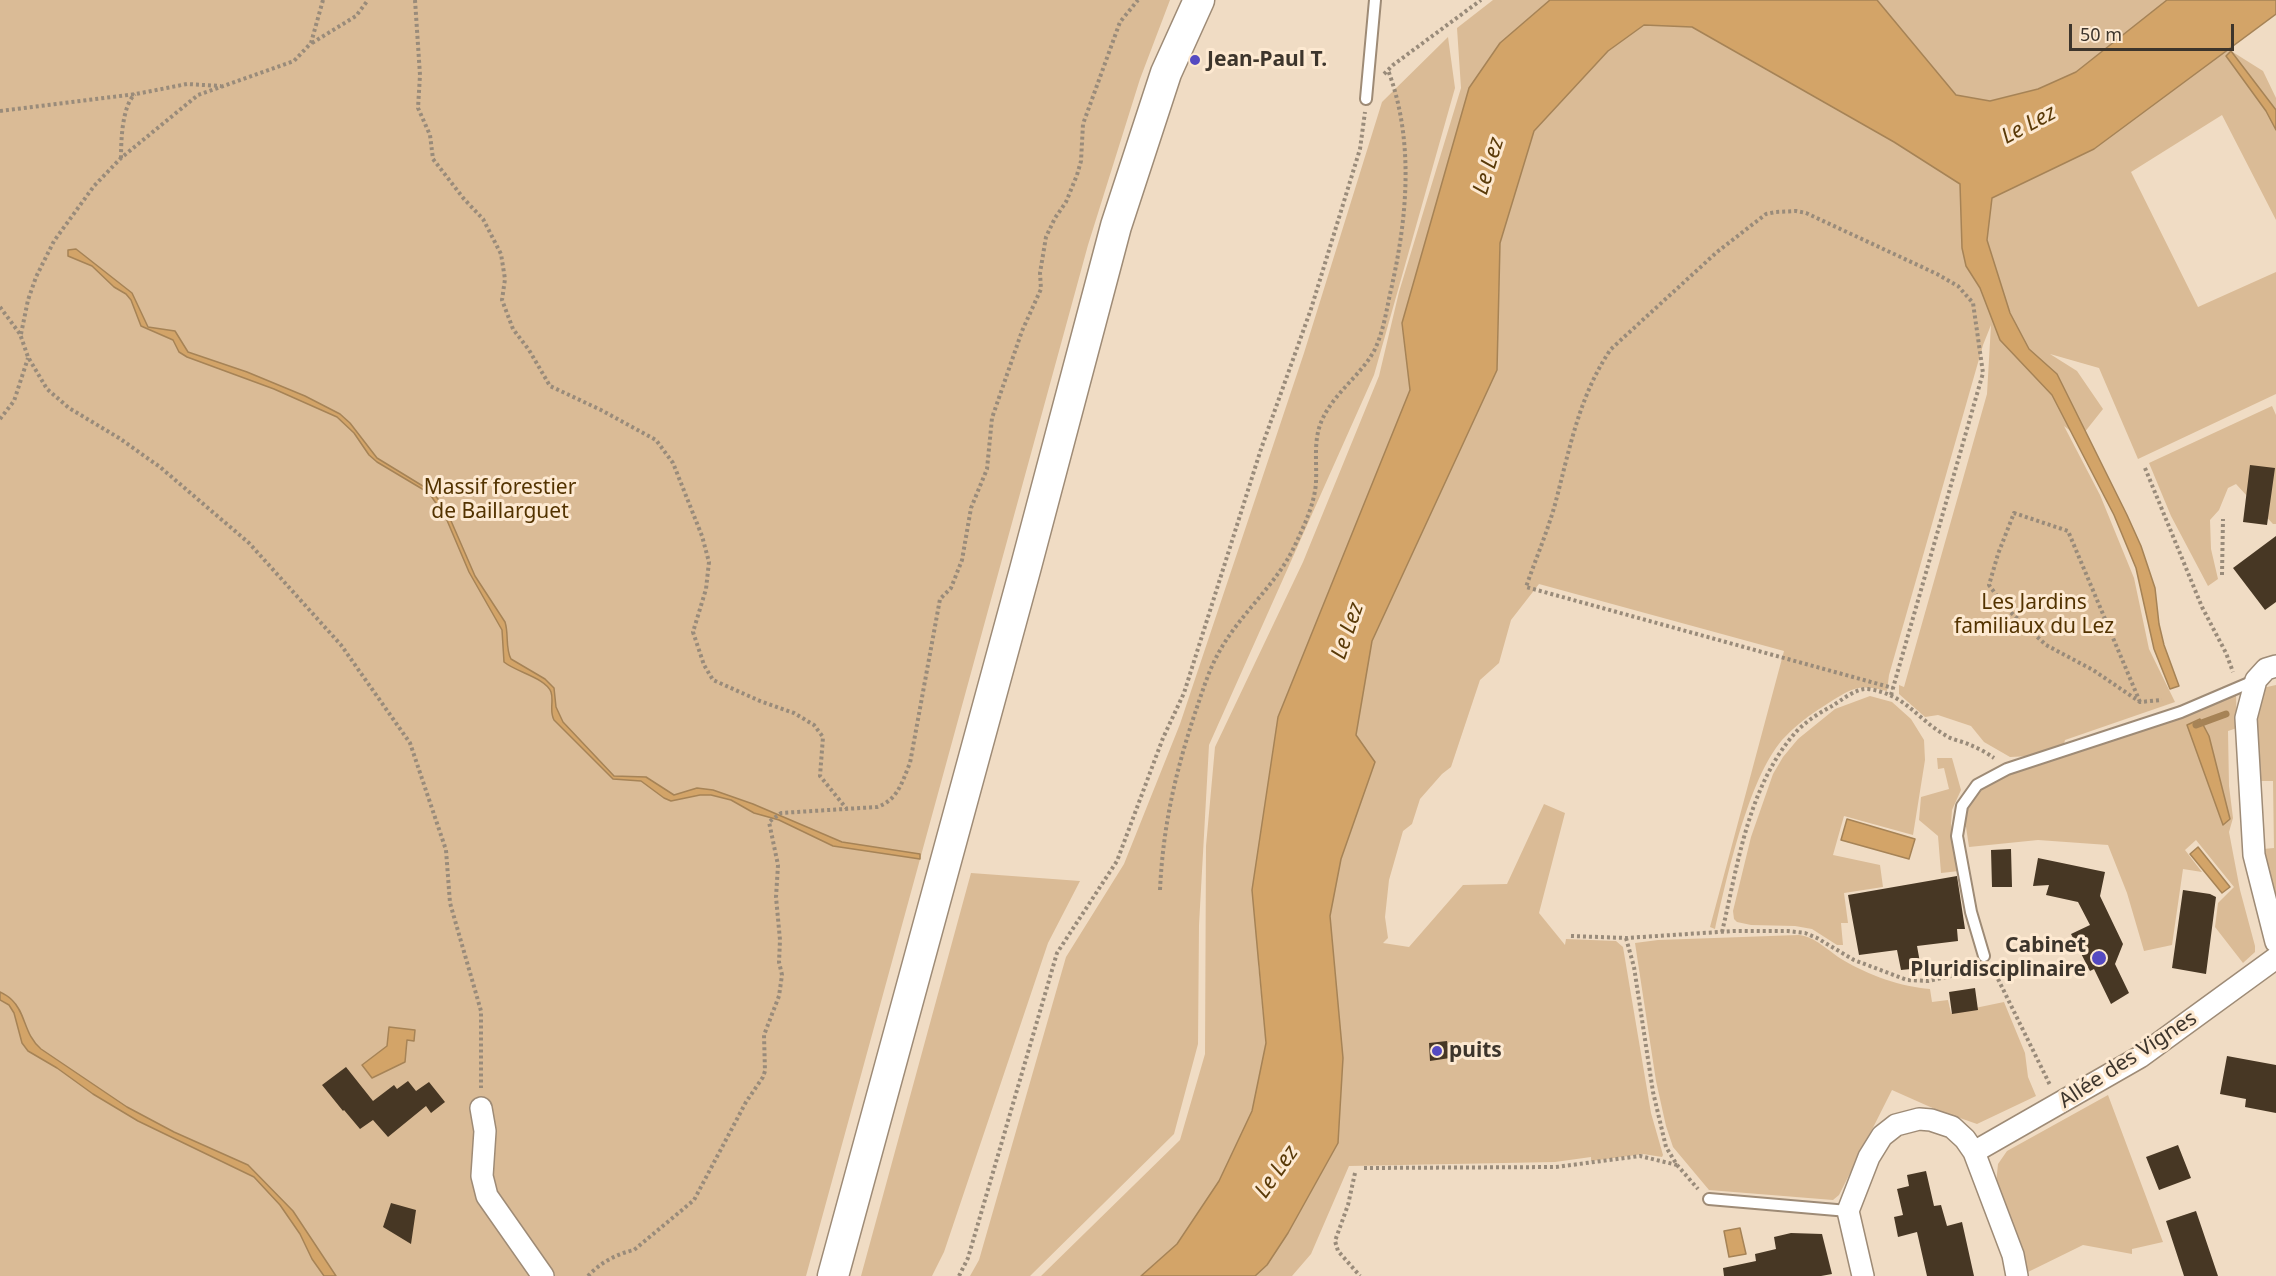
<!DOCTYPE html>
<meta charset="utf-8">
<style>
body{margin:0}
#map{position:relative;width:2276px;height:1276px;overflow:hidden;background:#f0dcc4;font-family:"Noto Sans",sans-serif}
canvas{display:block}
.scale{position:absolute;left:2069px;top:24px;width:165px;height:27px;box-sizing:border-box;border:3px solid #3d352c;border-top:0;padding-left:8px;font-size:18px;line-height:21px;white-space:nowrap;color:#3d352c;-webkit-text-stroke:4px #fde9d1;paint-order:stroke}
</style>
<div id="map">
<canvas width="2276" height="1276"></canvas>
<div class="scale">50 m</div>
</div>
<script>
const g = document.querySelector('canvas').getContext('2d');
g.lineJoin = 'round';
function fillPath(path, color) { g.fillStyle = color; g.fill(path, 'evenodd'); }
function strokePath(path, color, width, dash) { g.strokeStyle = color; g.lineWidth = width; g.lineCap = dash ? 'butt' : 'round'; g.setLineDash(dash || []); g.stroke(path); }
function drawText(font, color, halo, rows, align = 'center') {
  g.font = font + ' "Noto Sans",sans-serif'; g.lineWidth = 6; g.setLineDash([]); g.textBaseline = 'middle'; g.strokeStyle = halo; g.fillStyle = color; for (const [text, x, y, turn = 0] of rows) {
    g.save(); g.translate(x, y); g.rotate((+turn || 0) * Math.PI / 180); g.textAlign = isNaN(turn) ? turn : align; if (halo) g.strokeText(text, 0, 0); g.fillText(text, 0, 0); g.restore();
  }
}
const green = new Path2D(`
 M 0,0 L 1170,0 L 1140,79 L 1088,245 L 806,1276 L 0,1276 Z
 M 1493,0 L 1550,0 L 1500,43 L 1402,323 L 1410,390 L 1278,717 L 1258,963 L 1266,1043 L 1252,1111 L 1221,1178 L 1177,1244 L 1141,1276 L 1041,1276 L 1180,1140 L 1205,1054 L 1206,846 L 1215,747 L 1303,562 L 1379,376 L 1399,292 L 1461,88 L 1457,28 Z
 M 1877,0 L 2167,0 L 2076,72 L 2038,89 L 1990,101 L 1956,95 Z
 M 1640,24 L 1692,27 L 1894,142 L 1960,184 L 2094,149 L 2228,49 L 2263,71 L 2276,98 L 2276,220 L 2222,115 L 2131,172 L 2198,307 L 2276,272 L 2276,394 L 2138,459 L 2099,368 L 2050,354 L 2077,371 L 2103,409 L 2080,438 L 2064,426 L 2100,495 L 2134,578 L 2149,649 L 2175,702 L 2065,740 L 2064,744 L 2031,756 L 2010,757 L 1984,742 L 1971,726 L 1938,715 L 1925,717 L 1899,694 L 1899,685 L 1904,687 L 1987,394 L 1991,325 L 1983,345 L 1889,675 L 1887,691 C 1856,683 1851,689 1824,706 C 1809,715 1795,726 1782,740 C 1748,780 1727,877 1715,929 L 1710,927 L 1784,651 L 1539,584 L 1511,620 L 1499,663 L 1480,680 L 1451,767 L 1442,774 L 1420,799 L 1412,824 L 1403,831 L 1389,880 L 1385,917 L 1388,938 L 1383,943 L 1409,947 L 1463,885 L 1507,884 L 1544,804 L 1565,813 L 1539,913 L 1565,945 L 1566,939 L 1616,941 L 1623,947 L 1651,1113 L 1663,1155 L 1662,1157 L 1643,1154 L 1591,1161 L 1591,1157 L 1555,1162 L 1349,1166 L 1311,1254 L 1292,1276 L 1255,1276 L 1267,1265 L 1288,1233 L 1338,1143 L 1343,1058 L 1330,916 L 1341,859 L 1375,762 L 1356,735 L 1372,641 L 1497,370 L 1500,243 L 1534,131 L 1608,51 Z
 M 1448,37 L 1455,88 L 1374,375 L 1209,745 L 1199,925 L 1198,1044 L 1174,1134 L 1030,1276 L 970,1276 L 979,1260 L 1066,957 L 1124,864 L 1180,724 L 1304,353 L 1382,102 Z
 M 2272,406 L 2276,415 L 2276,524 L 2273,524 L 2236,484 L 2228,488 L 2219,510 L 2210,520 L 2211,549 L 2218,579 L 2208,586 L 2171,516 L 2149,463 Z
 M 2276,685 L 2276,907 L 2263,849 L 2274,848 L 2273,781 L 2257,781 L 2258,689 Z
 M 2236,695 L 2237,728 L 2228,731 L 2229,786 L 2233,818 L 2229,832 L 2240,890 L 2255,946 L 2255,952 L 2243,963 L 2215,927 L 2218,903 L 2234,887 L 2196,840 L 2185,850 L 2202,872 L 2183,869 L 2172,945 L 2144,951 L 2127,893 L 2108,845 L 2038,840 L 1969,847 L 1966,827 L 1964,827 C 1963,805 1976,790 1994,779 Z
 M 1870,696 L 1892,702 L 1911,719 L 1924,740 L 1925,760 L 1913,835 L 1844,816 L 1833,855 L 1880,865 L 1883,887 L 1844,893 L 1848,923 L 1841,923 L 1843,945 L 1837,945 L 1812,929 L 1795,926 L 1751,925 L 1737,922 L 1734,919 L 1733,911 L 1751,837 L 1773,774 L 1783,757 L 1798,739 L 1835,709 Z
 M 1937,758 L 1952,758 L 1961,790 L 1952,810 L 1951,824 L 1959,871 L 1941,873 L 1938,836 L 1919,820 L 1921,797 L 1949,789 L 1944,768 L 1938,769 Z
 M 971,873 L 1080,881 L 1048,943 L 944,1252 L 932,1276 L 861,1276 Z
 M 1799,935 C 1816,937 1828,951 1843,960 C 1868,975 1902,987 1930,989 L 1932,1002 L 1948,1000 L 1951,1013 L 2004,1002 L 2025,1053 L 2028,1077 L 2036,1096 L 1977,1124 L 1937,1110 L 1892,1090 L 1839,1195 L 1833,1200 L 1709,1190 L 1673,1147 L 1666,1126 L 1656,1081 L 1635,943 L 1658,940 Z
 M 2108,1095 L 2163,1242 L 2132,1249 L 2132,1254 L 2083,1245 L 2026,1273 L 1996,1184 L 1998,1164 L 2007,1151 Z`);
const water = new Path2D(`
 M 1550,0 L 1877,0 L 1956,95 L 1990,101 L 2038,89 L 2076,72 L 2167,0 L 2276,0 L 2276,14 L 2094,149 L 1992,198 L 1987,240 L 2010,313 L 2029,349 L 2057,374 L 2127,515 L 2141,546 L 2155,588 L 2159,624 L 2164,645 L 2179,686 L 2170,689 L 2154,649 L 2136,568 L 2114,515 L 2052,395 L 2000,340 L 1980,288 L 1966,266 L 1962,248 L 1960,184 L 1894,142 L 1692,27 L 1644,25 L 1608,51 L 1534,131 L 1500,243 L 1497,370 L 1372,641 L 1356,735 L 1375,762 L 1341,859 L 1330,916 L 1343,1058 L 1338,1143 L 1288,1233 L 1267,1265 L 1255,1276 L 1141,1276 L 1177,1244 L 1219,1181 L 1252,1111 L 1266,1043 L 1252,890 L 1278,717 L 1410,390 L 1402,323 L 1469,88 L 1500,43 Z
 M 2231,51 L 2276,110 L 2276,130 L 2266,111 L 2226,56 Z
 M 76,249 L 132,293 L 148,327 L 175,331 L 188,352 L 247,372 L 305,396 L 340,414 L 350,423 L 377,458 L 431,491 L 445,507 L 475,576 L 505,622 C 509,634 505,648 511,659 L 545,679 L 554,688 L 556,707 L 563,722 L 614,776 L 646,777 L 674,795 L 697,788 L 713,790 L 753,804 L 842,842 L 920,854 L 920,859 L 833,846 L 779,820 L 754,813 L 731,800 L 711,795 L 700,795 L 671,801 L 664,798 L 641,781 L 613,779 L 554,720 C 549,711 554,701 551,692 C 546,678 516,672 504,662 L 502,630 L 469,572 L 446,518 L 429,493 L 377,462 L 369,455 L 354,433 L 337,417 L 274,389 L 187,357 L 179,352 L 173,340 L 141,326 L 131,300 L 126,294 L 114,287 L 92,266 L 68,256 L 68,250 Z
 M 2200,719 L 2209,736 L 2230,819 L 2223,825 L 2187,725 Z
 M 1847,819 L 1915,839 L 1909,859 L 1841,840 Z
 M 2198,847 L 2230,887 L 2222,893 L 2190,854 Z
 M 0,992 C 4,994 9,997 12,1000 C 26,1013 24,1035 41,1049 L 127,1107 L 174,1132 L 248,1165 L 293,1211 L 336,1276 L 324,1276 L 312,1259 L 300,1234 L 280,1205 L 254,1177 L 138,1121 L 93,1094 L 57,1068 L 28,1051 L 22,1043 L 14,1013 L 9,1005 L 0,1000 Z
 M 389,1027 L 415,1030 L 414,1041 L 407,1040 L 405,1062 L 372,1078 L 362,1065 L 387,1046 Z
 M 1740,1228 L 1746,1254 L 1729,1257 L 1724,1231 Z`);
const stream = new Path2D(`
 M 2196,725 L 2226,714`);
const building = new Path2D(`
 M 2250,465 L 2275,468 L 2267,525 L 2243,522 Z
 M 2276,536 L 2276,602 L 2265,610 L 2233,568 Z
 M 2011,849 L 2012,887 L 1992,887 L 1991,850 Z
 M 2038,858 L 2105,872 L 2100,896 L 2123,944 L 2115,964 L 2129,993 L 2111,1004 L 2094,969 L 2090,971 L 2071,934 L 2090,925 L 2078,902 L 2046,895 L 2049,885 L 2033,886 Z
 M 1957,876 L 1965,929 L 1957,929 L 1958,941 L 1917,946 L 1921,968 L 1901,970 L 1897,950 L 1859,955 L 1848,895 Z
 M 2183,890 L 2210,894 L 2216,897 L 2206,974 L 2172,968 Z
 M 1975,988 L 1978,1010 L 1952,1014 L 1949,992 Z
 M 1447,1041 L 1450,1058 L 1430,1061 L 1429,1043 Z
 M 2227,1056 L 2276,1065 L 2276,1113 L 2245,1107 L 2246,1099 L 2220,1094 Z
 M 346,1067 L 373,1101 L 394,1085 L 397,1089 L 408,1081 L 416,1091 L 429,1082 L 445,1102 L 431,1113 L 426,1106 L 388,1137 L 373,1120 L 360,1129 L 344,1110 L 343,1111 L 322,1085 Z
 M 2178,1145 L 2191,1178 L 2159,1190 L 2146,1157 Z
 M 1926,1171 L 1934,1206 L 1941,1205 L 1947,1226 L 1962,1222 L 1974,1276 L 1927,1276 L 1917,1232 L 1898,1237 L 1894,1217 L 1903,1215 L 1897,1189 L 1909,1186 L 1907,1175 Z
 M 391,1203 L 416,1210 L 411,1244 L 383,1227 Z
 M 2196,1211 L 2218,1276 L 2184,1276 L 2166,1221 Z
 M 1791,1233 L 1822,1234 L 1832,1274 L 1821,1276 L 1724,1276 L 1723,1268 L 1756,1261 L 1755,1254 L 1776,1249 L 1774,1237 Z`);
const path = new Path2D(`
 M 415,0 L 420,75 L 418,108 L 430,135 L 433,159 L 464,199 L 483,219 L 501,254 L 505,279 L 502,300 L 513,329 L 529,350 L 550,386 L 601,410 L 656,440 L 673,463 L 702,536 L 709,562 L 706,589 L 693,632 L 704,665 L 713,680 L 760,701 L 794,713 L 814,725 L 823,737 L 820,776 L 846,808
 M 312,43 L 356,16 L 368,0
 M 1384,74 L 1393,65 L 1481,0
 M 0,111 L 136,94 L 187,84 L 221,86
 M 121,158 C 121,141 122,106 135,94
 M 0,307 L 20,334 L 28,357 L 47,389 L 69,408 L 119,438 L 160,467 L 249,543 L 341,645 L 410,743 L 446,850 L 450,903 L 481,1011 L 481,1088
 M 21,334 L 28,300 L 36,277 L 54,241 L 94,186 L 121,158 L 198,95 L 294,61 L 311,43 L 323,0
 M 0,419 L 14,401 L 28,358
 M 2145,468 L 2202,607 L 2226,653 L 2233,672
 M 2222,575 L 2223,519
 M 1891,695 L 1983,373 L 1973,303 L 1958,286 L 1937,274 L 1806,213 L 1796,211 L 1776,212 L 1766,214 L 1717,252 L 1611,349 C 1578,397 1569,453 1554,508 C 1546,535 1535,561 1526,587 L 1893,688
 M 2140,702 L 2068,531 L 2014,513 L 1998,554 L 1989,585 L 2005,607 L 2046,645 L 2093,670 L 2140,702 L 2162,700
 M 1160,890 C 1163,826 1175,774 1195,713 C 1202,693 1208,672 1218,654 C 1239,614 1278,584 1296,543 C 1305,524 1315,502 1316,482 C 1317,461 1313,440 1322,420 C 1334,393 1360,376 1374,351 C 1383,333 1386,313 1390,294 C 1407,221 1415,142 1388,70
 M 1722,932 C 1738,864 1748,787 1795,733 C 1805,722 1819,713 1832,706 C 1842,700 1856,688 1868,689 C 1905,694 1916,718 1945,735 C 1952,740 1962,741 1970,745 C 1978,748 1987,753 1994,758
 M 1571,936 L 1626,938 L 1734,931 L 1788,931 L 1805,933 L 1817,938 L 1854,960 L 1907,980 L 1928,981 L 1979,970
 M 1626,938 L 1634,967 L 1653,1092 L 1666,1147 L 1677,1165 L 1698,1189
 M 1989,971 L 1998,979 L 2050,1085
 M 1364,1168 L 1556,1167 L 1640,1156 L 1677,1165
 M 1355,1173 L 1348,1205 L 1335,1241 L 1338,1251 L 1360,1276
 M 588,1276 C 600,1263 616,1254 634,1250 L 694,1200 L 746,1102 L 763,1077 L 765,1071 L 764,1035 L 779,996 L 782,975 L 779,962 L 780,940 L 776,897 L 778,865 L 769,822 L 781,813 L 877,807 C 898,800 902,782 910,763 L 940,599 L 951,588 L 962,560 L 971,508 L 987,469 L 992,418 L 1022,331 L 1041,289 L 1040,273 L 1046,237 L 1055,218 L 1066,202 L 1077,175 L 1081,161 L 1083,124 L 1120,22 L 1138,0
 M 959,1276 L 968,1258 L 1057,953 L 1117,861 L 1163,738 L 1184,693 L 1261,449 L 1311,309 L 1360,149 L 1365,112`);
const service = new Path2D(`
 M 1366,99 L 1375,0
 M 1984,956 L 1971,912 L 1957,836 L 1962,806 L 1977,785 L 2007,769 L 2181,712 L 2256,680
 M 1709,1199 L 1848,1211`);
const minor = new Path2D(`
 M 2276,666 L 2266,669 L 2256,680 L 2246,718 L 2254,855 L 2276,942
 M 481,1108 L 485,1131 L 482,1176 L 487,1196 L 543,1276
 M 1974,1152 L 2140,1057 L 2276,958
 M 1863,1276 L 1848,1211 L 1869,1157 L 1882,1136 L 1896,1125 L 1919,1119 L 1931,1120 L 1952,1127 L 1965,1139 L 1974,1152 L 2013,1255 L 2017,1276`);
const secondary = new Path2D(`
 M 833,1276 L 1025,570 L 1116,226 L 1166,73 L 1199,0`);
const markers = [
 [1195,60,6,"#554ac1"],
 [2099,958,8,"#554ac1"],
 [1437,1051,6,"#554ac1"]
];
const poiNames = [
 ["Jean-Paul T.",1207,60],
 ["Cabinet",2086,946,"right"],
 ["Pluridisciplinaire",2086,970,"right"],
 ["puits",1449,1051]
];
const parkNames = [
 ["Massif forestier",500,488],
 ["de Baillarguet",500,512],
 ["Les Jardins",2034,603],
 ["familiaux du Lez",2034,627]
];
const streetNames = [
 ["Allée des Vignes",2128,1060,-33]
];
const waterNames = [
 ["Le Lez",2029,125,-28],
 ["Le Lez",1489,166,-73],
 ["Le Lez",1348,631,-71],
 ["Le Lez",1277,1172,-55]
];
fillPath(green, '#dabb96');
fillPath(water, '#d3a468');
strokePath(water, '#a68356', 1.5);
strokePath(stream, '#a68356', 7);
fillPath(building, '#473724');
strokePath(service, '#9e8b76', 14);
strokePath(minor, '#9e8b76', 24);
strokePath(secondary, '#9e8b76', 33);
strokePath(path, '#998b7a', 4, [3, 3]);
strokePath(service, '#fff', 10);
strokePath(minor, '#fff', 21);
strokePath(secondary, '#fff', 30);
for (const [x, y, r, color] of markers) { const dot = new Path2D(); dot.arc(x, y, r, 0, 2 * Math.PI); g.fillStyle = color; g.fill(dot); strokePath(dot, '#fde9d1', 2); }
drawText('bold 21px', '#3d352c', '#fde9d1', poiNames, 'left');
drawText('21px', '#533300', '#fde9d1', parkNames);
drawText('21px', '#3d352c', '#fde9d1', streetNames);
drawText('italic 22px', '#5a3a08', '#fde9d1', waterNames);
</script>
